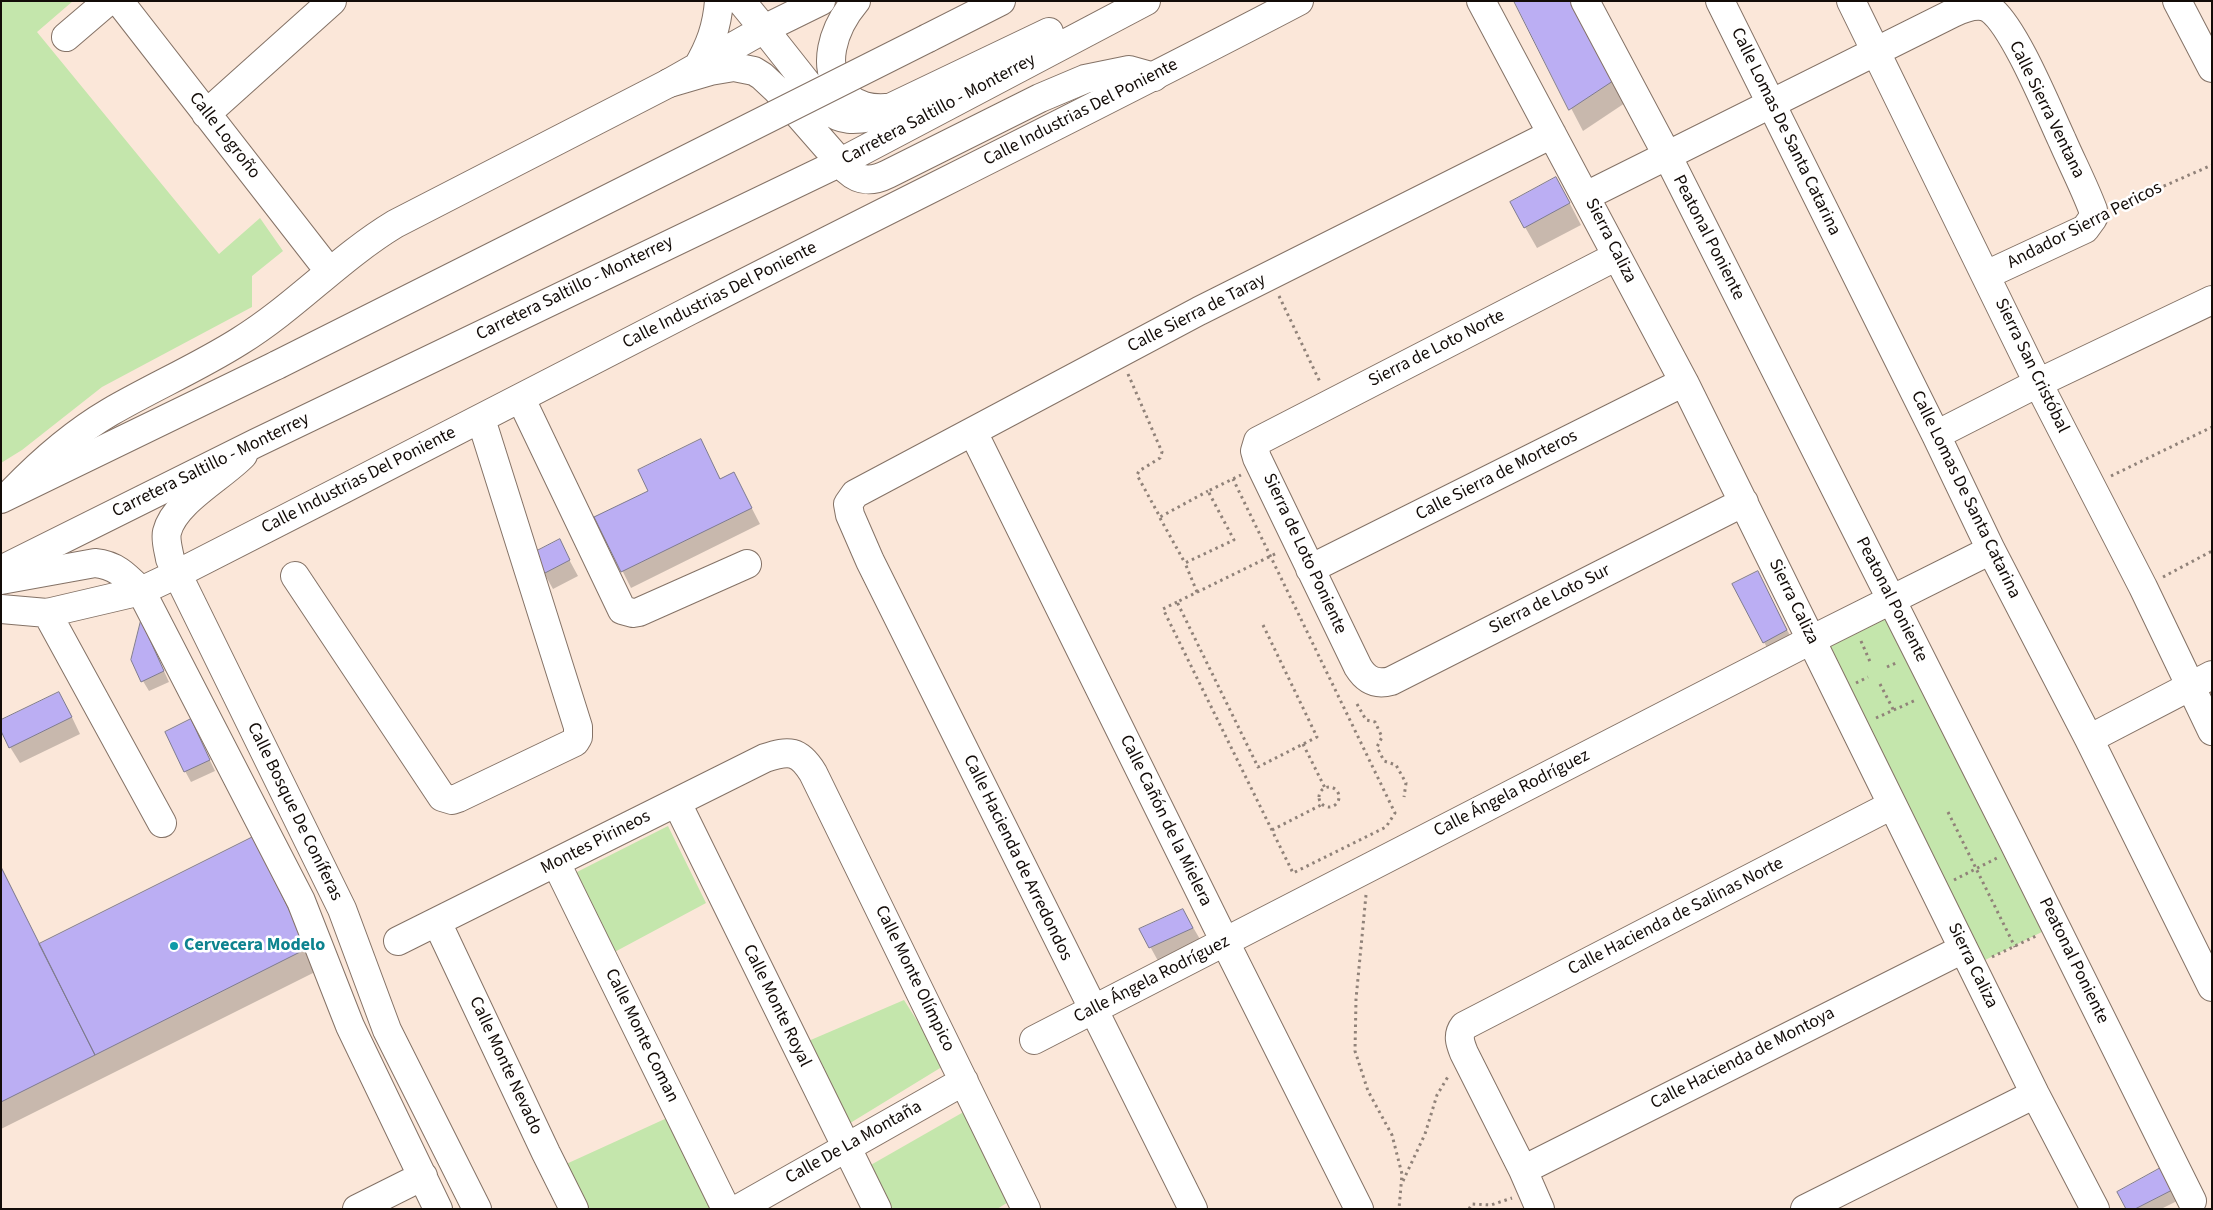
<!DOCTYPE html>
<meta charset="utf-8">
<style>
body{margin:0}
#map{position:relative;width:2213px;height:1210px;overflow:hidden;background:#fbe7d9;font-family:"Source Sans 3",sans-serif}
canvas{display:block}
.frame{position:absolute;inset:0;border:2px solid #130c08;pointer-events:none}
</style>
<div id="map">
<canvas width="2213" height="1210"></canvas>
<div class="frame"></div>
</div>
<script>
const g = document.querySelector('canvas').getContext('2d');
g.lineJoin = 'round';
function fillPath(path, color) { g.fillStyle = color; g.fill(path, 'evenodd'); }
function strokePath(path, color, width, dash) { g.strokeStyle = color; g.lineWidth = width; g.lineCap = dash ? 'butt' : 'round'; g.setLineDash(dash || []); g.stroke(path); }
function drawText(font, color, halo, rows, align = 'center') {
  g.font = font + ' "Source Sans 3",sans-serif'; g.lineWidth = 5; g.setLineDash([]); g.textBaseline = 'middle'; g.strokeStyle = halo; g.fillStyle = color; for (const [text, x, y, turn = 0] of rows) {
    g.save(); g.translate(x, y); g.rotate((+turn || 0) * Math.PI / 180); g.textAlign = isNaN(turn) ? turn : align; if (halo) g.strokeText(text, 0, 0); g.fillText(text, 0, 0); g.restore();
  }
}
const green = new Path2D(`
 M 1,1 L 73,1 L 37,32 L 219,254 L 260,218 L 283,251 L 252,276 L 252,307 L 102,387 L 22,450 L 1,463 Z
 M 1890,595 L 2054,926 L 1969,968 L 1805,637 Z
 M 668,826 L 706,903 L 609,955 L 571,875 Z
 M 904,1000 L 945,1065 L 847,1125 L 806,1042 Z
 M 967,1110 L 1010,1201 L 997,1209 L 892,1209 L 869,1166 Z
 M 667,1118 L 711,1209 L 585,1209 L 564,1165 Z`);
const shadow = new Path2D(`
 M 1515,1 L 1576,1 L 1628,101 L 1583,131 Z
 M 1568,200 L 1581,225 L 1537,248 L 1525,227 Z
 M 700,441 L 721,480 L 734,474 L 760,524 L 631,588 L 596,518 L 650,491 Z
 M 559,541 L 578,576 L 553,589 L 544,573 Z
 M 1766,589 L 1796,647 L 1773,658 L 1764,642 Z
 M 146,632 L 169,682 L 149,691 L 143,681 Z
 M 68,709 L 80,734 L 20,763 L 10,747 Z
 M 196,731 L 215,771 L 191,782 L 185,771 Z
 M 265,859 L 319,970 L 1,1129 L 1,866 L 40,945 Z
 M 1183,910 L 1201,941 L 1168,979 L 1141,930 Z
 M 2165,1167 L 2183,1198 L 2161,1209 L 2127,1209 Z`);
const building = new Path2D(`
 M 1514,1 L 1576,1 L 1616,79 L 1569,110 Z
 M 1556,177 L 1570,203 L 1524,228 L 1510,202 Z
 M 701,439 L 720,479 L 734,472 L 752,508 L 621,572 L 594,517 L 648,491 L 638,470 Z
 M 560,539 L 570,560 L 543,574 L 533,553 Z
 M 1758,571 L 1787,630 L 1763,643 L 1732,584 Z
 M 141,620 L 164,671 L 141,682 L 131,660 Z
 M 59,692 L 72,717 L 9,748 L 1,731 L 1,720 Z
 M 191,719 L 210,760 L 184,772 L 165,732 Z
 M 253,837 L 308,948 L 95,1055 L 39,944 Z
 M 1,867 L 95,1055 L 1,1102 Z
 M 1183,909 L 1193,928 L 1149,948 L 1139,929 Z
 M 2166,1165 L 2178,1187 L 2135,1209 L 2126,1209 L 2117,1192 Z`);
const path = new Path2D(`
 M 2116,207 L 2212,165
 M 1279,296 L 1320,382
 M 1128,374 L 1162,452 L 1160,458 L 1139,471 L 1137,475 L 1160,517 L 1208,491
 M 2111,476 L 2212,427
 M 1160,518 L 1185,563
 M 2163,577 L 2212,551
 M 1197,592 L 1185,563 L 1234,540 L 1208,491 L 1241,475
 M 1177,602 L 1163,609 L 1293,873 L 1386,827 L 1395,813 L 1233,479
 M 1263,625 L 1317,737 L 1258,767 L 1177,602 L 1277,553
 M 1861,641 L 1871,664
 M 1887,667 L 1898,662
 M 1856,683 L 1868,677
 M 1880,684 L 1894,711
 M 1357,704 L 1366,720 L 1375,722 L 1382,737 L 1377,747 L 1384,761 L 1396,765 L 1406,783 L 1404,797
 M 1876,718 L 1916,700
 M 1303,744 L 1325,788
 M1319 797a10 10 0 1 1 20 0a10 10 0 1 1-20 0Z
 M 1948,812 L 2015,947
 M 1272,830 L 1323,804
 M 1954,880 L 1997,858
 M 1366,895 L 1356,999 L 1355,1051 L 1368,1091 L 1392,1135 L 1402,1174 L 1399,1209
 M 1992,957 L 2036,936
 M 1403,1181 L 1425,1134 L 1437,1095 L 1449,1075
 M 1469,1209 L 1472,1204 L 1491,1205 L 1512,1198`);
const minor = new Path2D(`
 M 119,1 L 329,271
 M 741,1 L 764,29
 M 1481,1 L 1684,382 L 2035,1094 L 2095,1209
 M 1585,1 L 1667,155 L 2010,835 L 2192,1201
 M 1720,1 L 1936,435 L 1991,550 L 2089,739 L 2212,987
 M 1851,1 L 2038,383 L 2143,587 L 2212,731
 M 2177,1 L 2212,68
 M 66,37 L 108,1
 M 697,68 C 710,46 717,27 719,1
 M 206,114 L 332,1
 M 1586,196 L 1953,13 C 1964,8 1979,2 1990,9 C 2014,26 2048,110 2062,140 C 2072,163 2084,186 2093,210 L 2093,218 L 2085,229 L 1986,275
 M 1617,256 L 1258,441 L 1255,451 L 1257,458 L 1358,667 C 1366,680 1376,685 1391,681 L 1744,502
 M 521,399 L 622,610 L 633,613 L 639,612 L 747,564
 M 973,432 L 1225,942 L 1359,1209
 M 1936,435 L 2038,383 L 2212,300
 M 243,455 C 222,477 174,502 167,532 C 165,540 169,552 170,559 L 342,909 L 387,1030 L 477,1209
 M 13,491 C 41,462 76,432 110,412 C 153,387 199,367 240,341 C 295,307 339,258 395,224 L 669,83 L 764,29 L 821,1
 M 1310,569 L 1684,382
 M 295,576 L 442,797 L 452,800 L 458,798 L 575,742 L 578,737 L 578,727 L 481,419
 M 1,580 L 95,563 C 116,565 126,576 141,591 L 301,901 L 350,1026 L 438,1209
 M 1,609 L 47,613 L 162,823
 M 47,613 L 141,591 L 177,574 C 348,487 518,399 689,311 C 892,207 1097,107 1299,1
 M 2089,739 L 2212,675
 M 677,803 L 877,1209
 M 556,863 L 726,1209
 M 437,922 L 546,1153 L 574,1209
 M 398,941 L 765,758 C 789,750 799,750 813,773 L 1026,1209
 M 1034,1040 L 1811,640 L 1991,550
 M 1523,1170 L 1963,949
 M 357,1209 L 423,1176
 M 738,1209 L 964,1081
 M 1193,1209 L 870,561 L 850,515 L 848,504 L 855,494 L 1199,311 L 1552,134
 M 1540,1209 L 1523,1170 L 1464,1053 C 1460,1043 1457,1035 1464,1026 L 1892,805
 M 1805,1209 L 2035,1094`);
const major = new Path2D(`
 M 856,1 C 834,27 818,69 846,96 C 858,106 870,109 886,108
 M 764,29 L 828,110 C 841,121 855,120 871,117 L 1049,32
 M 928,38 L 1001,1
 M 669,83 L 710,71 L 734,67 L 754,71 L 762,76 L 777,90 L 847,170 C 860,182 872,182 888,174 L 1040,98 L 1085,79 L 1129,70 L 1154,77
 M 1,499 L 277,365
 M 1,570 L 256,443 L 841,162 L 1146,1`);
const majorBridge = new Path2D(`
 M 277,365 L 928,38`);
const markers = [
 [174,946,5,"#0f9aa8"]
];
const streetNames = [
 ["Carretera Saltillo - Monterrey",939,110,-28],
 ["Calle Sierra Ventana",2046,110,64],
 ["Calle Industrias Del Poniente",1081,113,-27],
 ["Calle Lomas De Santa Catarina",1785,132,64],
 ["Calle Logroño",224,136,52],
 ["Andador Sierra Pericos",2085,226,-27],
 ["Peatonal Poniente",1708,238,63],
 ["Sierra Caliza",1610,241,63],
 ["Carretera Saltillo - Monterrey",575,289,-26],
 ["Calle Industrias Del Poniente",720,296,-27],
 ["Calle Sierra de Taray",1197,314,-27],
 ["Sierra de Loto Norte",1437,349,-27],
 ["Sierra San Cristóbal",2031,366,64],
 ["Carretera Saltillo - Monterrey",211,466,-26],
 ["Calle Sierra de Morteros",1497,476,-27],
 ["Calle Industrias Del Poniente",359,481,-27],
 ["Calle Lomas De Santa Catarina",1965,495,64],
 ["Sierra de Loto Poniente",1304,554,65],
 ["Sierra de Loto Sur",1550,600,-27],
 ["Peatonal Poniente",1891,600,63],
 ["Sierra Caliza",1793,602,64],
 ["Calle Ángela Rodríguez",1512,794,-27],
 ["Calle Bosque De Coníferas",294,812,64],
 ["Calle Cañón de la Mielera",1165,821,64],
 ["Montes Pirineos",596,843,-27],
 ["Calle Hacienda de Arredondos",1017,858,64],
 ["Calle Hacienda de Salinas Norte",1676,917,-27],
 ["Peatonal Poniente",2073,961,64],
 ["Sierra Caliza",1972,966,64],
 ["Calle Monte Olímpico",914,979,64],
 ["Calle Ángela Rodríguez",1152,980,-27],
 ["Calle Monte Royal",776,1006,64],
 ["Calle Monte Coman",641,1036,64],
 ["Calle Hacienda de Montoya",1743,1059,-27],
 ["Calle Monte Nevado",505,1066,65],
 ["Calle De La Montaña",854,1143,-29]
];
const cultureNames = [
 ["Cervecera Modelo",184,946]
];
fillPath(green, '#c4e6ac');
fillPath(shadow, '#0003');
fillPath(building, '#bbaef3');
strokePath(building, '#7e7b8e', 1);
strokePath(minor, '#847266', 30);
strokePath(major, '#847266', 30);
strokePath(path, '#908279', 3, [2.5, 4]);
strokePath(minor, '#fff', 28);
strokePath(major, '#fff', 28);
strokePath(majorBridge, '#847266', 30, []);
strokePath(majorBridge, '#fff', 28);
for (const [x, y, r, color] of markers) { const dot = new Path2D(); dot.arc(x, y, r, 0, 2 * Math.PI); g.fillStyle = color; g.fill(dot); strokePath(dot, '#fff', 2); }
drawText('18px', '#130c08', '#fff', streetNames);
drawText('bold 18px', '#0d838f', '#fff', cultureNames, 'left');
</script>
